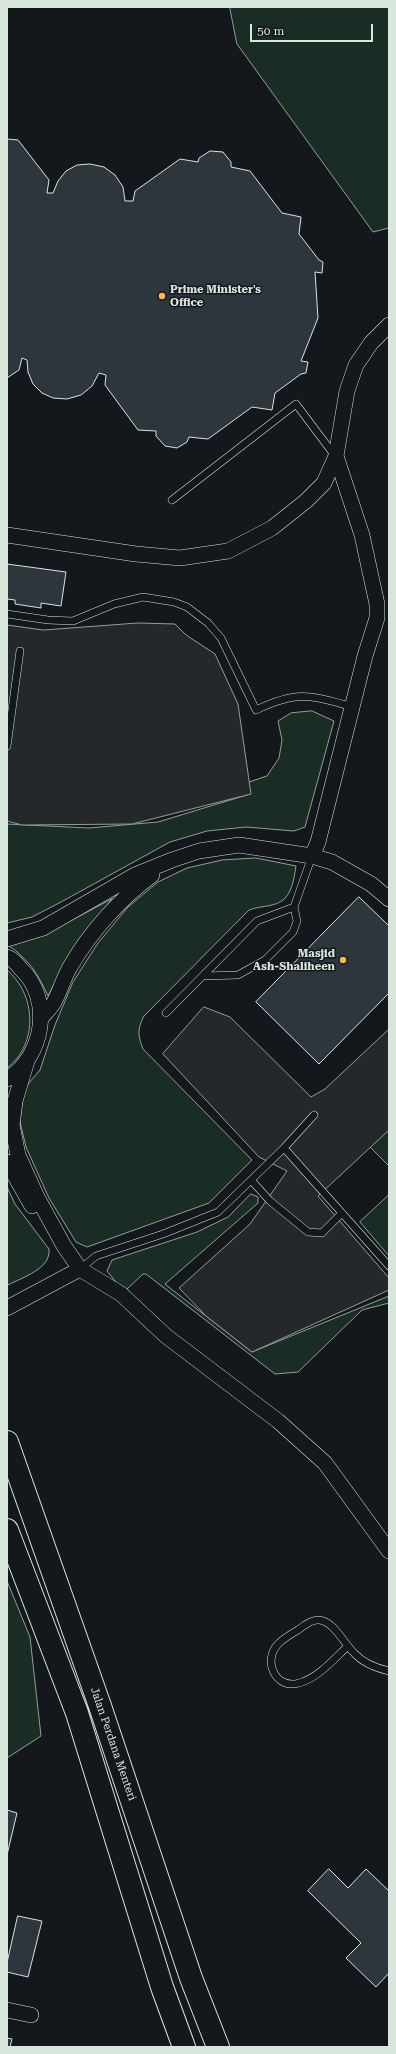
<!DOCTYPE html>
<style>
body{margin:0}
#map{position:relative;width:396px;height:2054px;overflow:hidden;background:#14181c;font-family:"Roboto Serif",serif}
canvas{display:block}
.frame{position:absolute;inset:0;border:8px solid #d8e6dc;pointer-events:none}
.scale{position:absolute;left:250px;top:24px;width:123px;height:18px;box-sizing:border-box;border:2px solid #d8e6dc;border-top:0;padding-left:5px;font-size:12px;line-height:14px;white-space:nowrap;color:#d8e6dc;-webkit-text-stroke:3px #14181c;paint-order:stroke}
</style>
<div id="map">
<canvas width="396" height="2054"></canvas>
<div class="frame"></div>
<div class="scale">50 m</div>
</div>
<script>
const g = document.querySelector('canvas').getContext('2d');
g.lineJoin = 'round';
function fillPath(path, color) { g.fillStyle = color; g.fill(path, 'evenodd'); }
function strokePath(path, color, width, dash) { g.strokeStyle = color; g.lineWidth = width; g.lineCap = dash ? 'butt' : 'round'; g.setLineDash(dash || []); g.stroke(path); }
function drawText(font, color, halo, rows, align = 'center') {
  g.font = font + ' "Roboto Serif",serif'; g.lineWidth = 3; g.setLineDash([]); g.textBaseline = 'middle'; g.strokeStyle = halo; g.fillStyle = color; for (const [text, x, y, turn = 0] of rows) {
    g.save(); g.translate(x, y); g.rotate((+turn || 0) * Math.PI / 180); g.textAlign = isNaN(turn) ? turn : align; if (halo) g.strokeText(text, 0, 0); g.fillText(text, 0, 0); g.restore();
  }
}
const green = new Path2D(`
 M 230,7 L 389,7 L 389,228 L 373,232 L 237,44 Z
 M 312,711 L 334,721 L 305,827 L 294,831 L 246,827 L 207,831 L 170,842 L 61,902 L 32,917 L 7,923 L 7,824 L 89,828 L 158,822 L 250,794 L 249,782 L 267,776 L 279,758 L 282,740 L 278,721 L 291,713 Z
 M 256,858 L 296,866 C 294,878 292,896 280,902 C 271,907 259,906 249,910 L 144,1016 C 137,1029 138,1036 143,1049 L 252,1160 L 209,1203 L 87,1247 L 76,1242 L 49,1198 L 26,1147 L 20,1122 L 23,1096 L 28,1084 L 40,1070 L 55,1025 L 73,982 L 98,943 L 128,907 L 158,882 L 187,868 L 222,860 Z
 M 112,899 L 72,950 L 48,996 C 37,972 29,960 8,945 L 41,936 Z
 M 7,970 C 36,994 39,1044 7,1068 Z
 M 389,1123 L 389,1166 L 368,1145 Z
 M 7,1187 L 15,1204 L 49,1249 C 51,1269 23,1277 8,1285 Z
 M 251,1194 L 258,1197 L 258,1203 L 165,1284 L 252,1352 L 389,1296 L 389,1303 L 362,1310 L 298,1372 L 275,1374 L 146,1274 L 143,1274 L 124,1292 L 107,1271 L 112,1260 L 197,1232 L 228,1217 Z
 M 389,1195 L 389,1256 L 360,1222 Z
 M 7,1581 L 30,1637 L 41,1736 L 7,1758 Z`);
const parking = new Path2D(`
 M 138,623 L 175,624 L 186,635 L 215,654 L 238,704 L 251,794 L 132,824 L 22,825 L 7,821 L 7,625 L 43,630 Z
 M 204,1007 L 230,1017 L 311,1097 L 325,1089 L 389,1029 L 389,1130 L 318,1196 L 389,1278 L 389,1290 L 252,1352 L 206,1316 L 179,1288 L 250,1224 L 287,1171 L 259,1157 L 163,1054 Z`);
const building = new Path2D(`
 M 7,139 L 18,140 L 49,180 L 47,193 L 53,193 L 58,181 L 66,171 L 77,165 L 90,164 L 104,167 L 115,175 L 123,187 L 125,201 L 133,201 L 135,191 L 180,159 L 198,162 L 199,158 L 210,151 L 223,152 L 231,162 L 231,167 L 250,171 L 282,213 L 301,217 L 299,234 L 319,260 L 323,262 L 322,273 L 315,272 L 318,318 L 301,361 L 308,362 L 306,373 L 301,374 L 275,393 L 272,410 L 252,407 L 208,439 L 189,437 L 187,442 L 177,448 L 165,446 L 156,436 L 156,431 L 138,430 L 105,385 L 106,375 L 99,373 L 92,386 L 81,395 L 67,399 L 53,398 L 42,393 L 33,384 L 28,372 L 27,360 L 22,358 L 19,370 L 7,378 Z
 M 7,564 L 66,572 L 61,606 L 41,603 L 41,608 L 15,604 L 15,600 L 7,599 Z
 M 359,897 L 389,926 L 389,993 L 319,1064 L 256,1002 Z
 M 7,1810 L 17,1813 L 7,1855 Z
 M 329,1869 L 348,1888 L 366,1869 L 389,1891 L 389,1973 L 376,1987 L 346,1958 L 361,1943 L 308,1891 Z
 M 18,1916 L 42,1921 L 28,1977 L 7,1972 L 7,1963 Z
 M 7,2038 L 12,2039 L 10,2047 L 7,2047 Z`);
const lane = new Path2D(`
 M 172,500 L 296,404 L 335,456
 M 7,614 L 48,620 L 73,621 L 114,604 L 143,597 L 174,602 L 187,607 L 208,623 L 221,638 L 256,710 C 298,690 309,695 353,707
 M 7,746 L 20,651
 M 203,976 L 238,975 L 265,960 L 293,932 L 297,921 L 294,907
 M 166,1013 L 257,921 L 294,907 L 312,856
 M 284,1148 L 389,1266
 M 251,1180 L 270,1201 L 308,1232 L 322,1233 L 342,1213
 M 80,1269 L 96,1256 L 163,1234 L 218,1212 L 284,1148 L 314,1115
 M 348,1646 C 334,1659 318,1678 299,1683 C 276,1690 262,1661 278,1644 C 283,1639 291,1634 298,1630 C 303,1626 312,1619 319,1620 C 334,1621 344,1644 354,1653 C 363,1663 376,1668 389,1671`);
const street = new Path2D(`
 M 7,535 L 136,554 L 180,558 L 228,551 L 272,528 L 306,501 L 324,483 L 336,456 L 347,391 L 356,365 L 371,343 L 389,325
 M 312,856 L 318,842 L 365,656 L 377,618 L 377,604 L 362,535 L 336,456
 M 7,939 L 43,928 L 135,875 L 172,860 L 199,851 L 239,845 L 312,856 L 332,862 L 371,884 L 389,899
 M 7,957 C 13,959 17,964 21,969 C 53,999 44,1057 7,1079
 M 41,1018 C 45,1013 50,1009 53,1004 C 60,992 63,979 70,967 C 90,932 120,899 152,875
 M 27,1061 L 15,1101 L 12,1125 L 18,1155 L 37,1197 L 64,1246 L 80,1269 L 121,1294 L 166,1336 L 278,1421 L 325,1463 L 389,1551
 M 7,1162 L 32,1206
 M 7,1308 L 80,1269
 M 7,2010 L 31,2015`);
const primary = new Path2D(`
 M 7,1442 L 100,1706 L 191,1978 L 218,2047
 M 7,1530 L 77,1713 L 162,1987 L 184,2047`);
const markers = [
 [162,296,4,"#ffb74d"],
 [343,960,4,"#ffb74d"]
];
const poiNames = [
 ["Prime Minister's",170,290],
 ["Office",170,303],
 ["Masjid",335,954,"right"],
 ["Ash-Shaliheen",335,967,"right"]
];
const streetNames = [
 ["Jalan Perdana Menteri",113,1744,71]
];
fillPath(green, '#1a2d24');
strokePath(green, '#939e99', 1);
fillPath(parking, '#24282b');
strokePath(parking, '#939e99', 1);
fillPath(building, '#2c363c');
strokePath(building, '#d8e6dc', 1);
strokePath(lane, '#d8e6dc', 8);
strokePath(street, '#d8e6dc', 16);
strokePath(primary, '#d8e6dc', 24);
strokePath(lane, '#14181c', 7);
strokePath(street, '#14181c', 15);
strokePath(primary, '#14181c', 22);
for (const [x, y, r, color] of markers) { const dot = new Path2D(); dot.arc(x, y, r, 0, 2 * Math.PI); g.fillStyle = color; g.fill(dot); strokePath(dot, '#14181c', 1.5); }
drawText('bold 11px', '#d8e6dc', '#14181c', poiNames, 'left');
drawText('11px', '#d8e6dc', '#14181c', streetNames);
</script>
